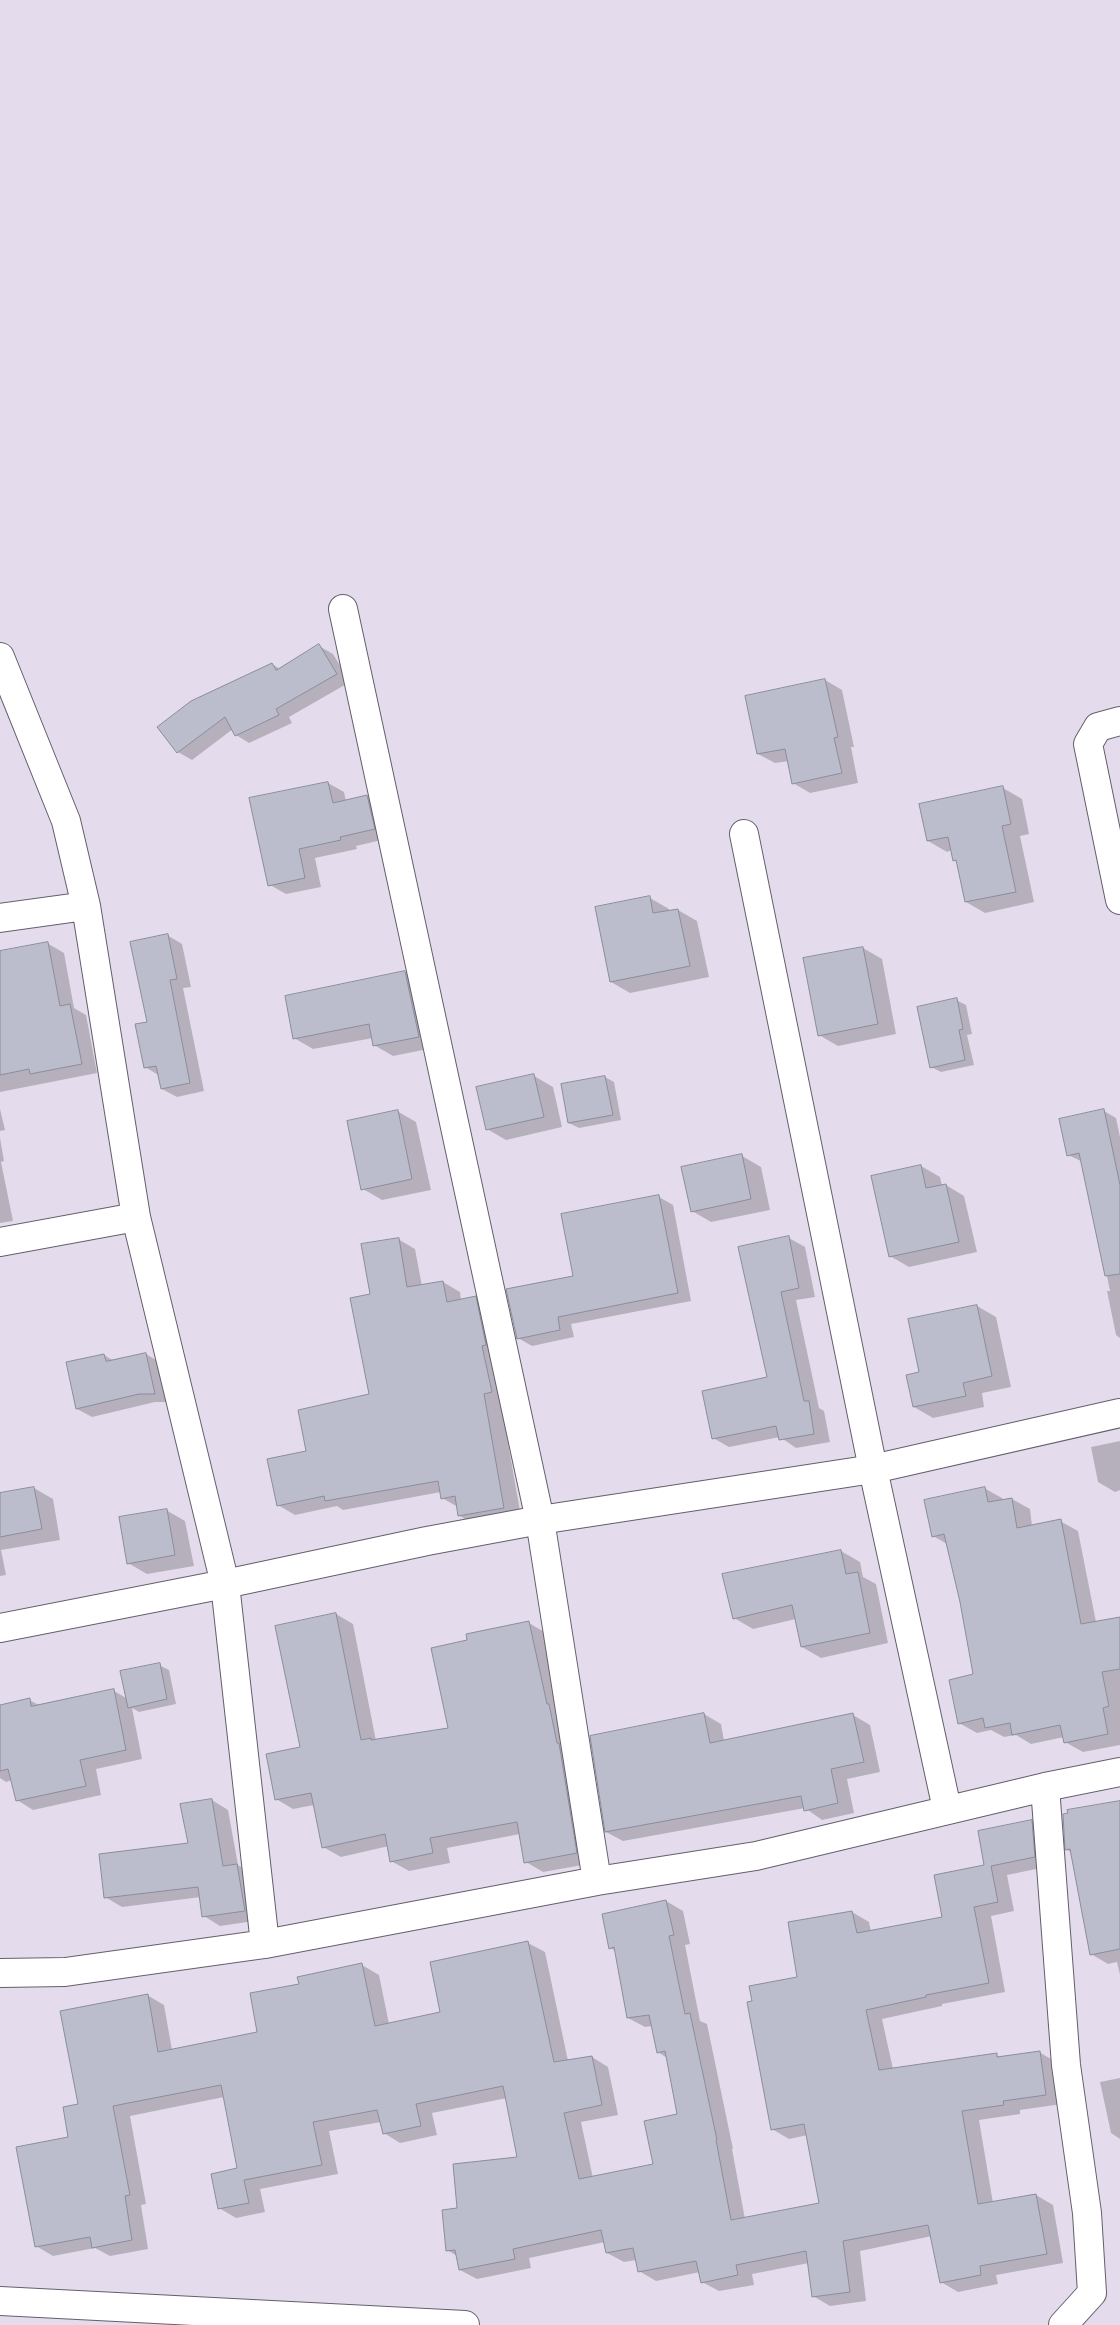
<!DOCTYPE html>
<style>
body{margin:0}
canvas{display:block;background:#e4dcec}
</style>
<canvas width="1120" height="2325"></canvas>
<script>
const g = document.querySelector('canvas').getContext('2d');
g.lineJoin = 'round';
function fillPath(path, color) { g.fillStyle = color; g.fill(path, 'evenodd'); }
function strokePath(path, color, width, dash) { g.strokeStyle = color; g.lineWidth = width; g.lineCap = dash ? 'butt' : 'round'; g.setLineDash(dash || []); g.stroke(path); }
const shadow = new Path2D(`
 M 319,646 L 333,654 L 350,682 L 289,717 L 292,723 L 249,743 L 236,735 L 233,729 L 192,760 L 178,752 L 158,727 L 272,664 L 280,669 Z
 M 825,680 L 842,690 L 854,747 L 851,747 L 858,783 L 810,793 L 793,783 L 789,761 L 775,763 L 758,754 Z
 M 328,783 L 344,792 L 346,801 L 367,797 L 383,806 L 390,838 L 356,846 L 357,849 L 315,858 L 321,887 L 286,894 L 270,885 L 251,799 Z
 M 1003,788 L 1022,799 L 1029,834 L 1020,836 L 1034,902 L 985,913 L 966,902 L 958,863 L 954,860 L 952,850 L 947,852 L 928,841 Z
 M 650,898 L 669,909 L 669,911 L 678,910 L 697,921 L 709,977 L 630,993 L 611,982 Z
 M 167,935 L 182,944 L 191,987 L 183,988 L 204,1091 L 177,1097 L 162,1089 L 160,1076 L 145,1067 L 148,1023 Z
 M 47,943 L 64,953 L 74,1008 L 86,1015 L 97,1073 L 0,1092 L 0,953 Z
 M 863,948 L 882,959 L 896,1034 L 838,1046 L 819,1035 Z
 M 405,972 L 424,983 L 438,1047 L 393,1056 L 374,1045 L 373,1038 L 313,1049 L 294,1038 Z
 M 956,1000 L 966,1005 L 972,1034 L 967,1035 L 974,1065 L 941,1072 L 931,1067 Z
 M 534,1076 L 553,1087 L 562,1127 L 506,1140 L 487,1129 Z
 M 605,1077 L 614,1082 L 621,1120 L 579,1128 L 569,1123 Z
 M 0,1109 L 5,1130 L 0,1131 Z
 M 397,1111 L 416,1122 L 431,1190 L 382,1200 L 363,1189 Z
 M 1104,1111 L 1116,1118 L 1120,1137 L 1120,1338 L 1116,1335 L 1107,1291 L 1110,1291 L 1083,1162 L 1068,1155 Z
 M 0,1138 L 4,1161 L 1,1162 L 13,1221 L 0,1223 Z
 M 742,1156 L 761,1167 L 770,1210 L 711,1222 L 692,1211 Z
 M 921,1166 L 940,1177 L 942,1186 L 946,1185 L 964,1196 L 977,1252 L 909,1267 L 890,1256 Z
 M 659,1197 L 673,1205 L 691,1301 L 571,1324 L 574,1337 L 532,1346 L 518,1338 L 574,1277 Z
 M 789,1238 L 805,1247 L 815,1297 L 796,1300 L 819,1408 L 824,1411 L 830,1442 L 796,1448 L 780,1437 L 729,1447 L 713,1438 L 769,1378 L 740,1248 Z
 M 398,1239 L 415,1249 L 422,1286 L 443,1282 L 460,1292 L 461,1300 L 475,1297 L 492,1307 L 509,1402 L 501,1403 L 521,1517 L 477,1526 L 460,1516 L 458,1507 L 442,1498 L 441,1492 L 343,1510 L 337,1506 L 295,1515 L 278,1505 L 308,1452 L 371,1395 L 371,1295 Z
 M 977,1306 L 996,1317 L 1011,1387 L 982,1393 L 984,1407 L 933,1418 L 914,1407 L 920,1373 Z
 M 146,1354 L 161,1363 L 169,1402 L 155,1402 L 92,1417 L 77,1409 L 104,1355 L 114,1361 Z
 M 1120,1441 L 1120,1490 L 1115,1492 L 1098,1482 L 1091,1447 Z
 M 34,1488 L 53,1499 L 60,1540 L 1,1550 L 6,1575 L 0,1576 L 0,1494 Z
 M 984,1488 L 1002,1498 L 1002,1501 L 1012,1499 L 1030,1509 L 1032,1526 L 1060,1521 L 1078,1531 L 1096,1622 L 1120,1618 L 1120,1745 L 1083,1752 L 1065,1742 L 1064,1737 L 1031,1744 L 1016,1735 L 1004,1737 L 991,1730 L 977,1733 L 959,1723 L 975,1675 L 961,1602 L 947,1544 L 933,1536 Z
 M 166,1510 L 185,1521 L 194,1566 L 147,1574 L 128,1563 Z
 M 841,1551 L 860,1562 L 863,1577 L 876,1584 L 888,1643 L 821,1658 L 802,1647 L 796,1619 L 753,1629 L 734,1618 Z
 M 336,1614 L 353,1624 L 376,1741 L 450,1729 L 469,1641 L 529,1623 L 546,1633 L 594,1863 L 543,1872 L 526,1862 L 520,1834 L 447,1848 L 450,1863 L 409,1871 L 391,1861 L 389,1846 L 341,1857 L 323,1847 L 314,1805 L 293,1809 L 276,1799 L 302,1748 Z
 M 159,1665 L 169,1670 L 176,1704 L 139,1712 L 132,1708 L 142,1759 L 96,1769 L 101,1795 L 33,1810 L 17,1800 L 12,1780 L 6,1782 L 0,1778 L 0,1706 L 29,1700 L 39,1705 L 114,1691 L 128,1699 Z
 M 704,1714 L 721,1724 L 724,1741 L 853,1715 L 870,1725 L 880,1772 L 847,1779 L 854,1813 L 822,1820 L 805,1808 L 623,1841 L 606,1832 Z
 M 212,1800 L 228,1810 L 238,1865 L 254,1875 L 261,1920 L 220,1926 L 204,1916 L 201,1897 L 122,1907 L 105,1897 L 189,1844 Z
 M 1120,1801 L 1120,1975 L 1117,1962 L 1108,1964 L 1091,1954 L 1071,1852 L 1067,1850 Z
 M 1032,1821 L 1048,1831 L 1051,1866 L 1007,1875 L 1014,1911 L 991,1916 L 1005,1992 L 942,2004 L 942,2006 L 882,2019 L 893,2069 L 996,2055 L 1001,2058 L 1039,2052 L 1056,2062 L 1062,2104 L 1020,2110 L 1020,2114 L 979,2120 L 993,2203 L 1036,2195 L 1053,2205 L 1063,2263 L 996,2275 L 998,2284 L 958,2292 L 941,2282 L 932,2236 L 860,2251 L 866,2301 L 830,2306 L 813,2296 L 809,2263 L 752,2274 L 754,2285 L 719,2291 L 702,2282 L 700,2272 L 656,2281 L 639,2271 L 636,2260 L 624,2262 L 607,2253 L 605,2242 L 529,2258 L 531,2268 L 477,2279 L 460,2270 L 457,2256 L 447,2250 L 458,2209 L 519,2158 L 507,2098 L 432,2113 L 437,2135 L 400,2143 L 384,2133 L 381,2122 L 329,2131 L 338,2174 L 260,2189 L 265,2212 L 236,2218 L 219,2208 L 238,2169 L 224,2097 L 130,2116 L 146,2204 L 141,2205 L 148,2249 L 110,2256 L 95,2248 L 53,2256 L 36,2246 L 79,2105 L 147,1995 L 164,2005 L 172,2050 L 258,2033 L 300,1985 L 362,1965 L 379,1975 L 389,2024 L 442,2013 L 528,1943 L 545,1952 L 568,2061 L 592,2057 L 608,2067 L 618,2115 L 581,2122 L 593,2178 L 654,2165 L 679,2115 L 667,2058 L 658,2052 L 653,2026 L 645,2027 L 628,2018 L 616,1951 L 610,1948 L 666,1901 L 683,1911 L 690,1944 L 685,1945 L 700,2021 L 707,2024 L 733,2149 L 732,2149 L 745,2219 L 821,2204 L 808,2135 L 789,2139 L 772,2129 L 799,1978 L 852,1912 L 869,1922 L 871,1932 L 943,1918 L 986,1866 Z
 M 1120,2078 L 1120,2139 L 1111,2133 L 1100,2082 Z`);
const building = new Path2D(`
 M 319,644 L 337,674 L 276,709 L 279,715 L 235,736 L 225,717 L 177,753 L 157,727 L 191,701 L 272,663 L 276,670 Z
 M 825,679 L 838,737 L 834,738 L 842,773 L 792,784 L 785,749 L 757,754 L 745,696 Z
 M 328,782 L 333,803 L 367,795 L 375,829 L 340,837 L 341,840 L 299,849 L 305,878 L 268,886 L 249,798 Z
 M 1003,786 L 1011,824 L 1002,826 L 1016,892 L 965,902 L 956,860 L 953,861 L 948,837 L 927,841 L 919,804 Z
 M 650,896 L 653,913 L 678,909 L 690,966 L 610,982 L 595,907 Z
 M 168,934 L 177,979 L 170,980 L 190,1083 L 161,1089 L 156,1066 L 144,1068 L 135,1024 L 147,1022 L 130,942 Z
 M 48,942 L 60,1006 L 70,1004 L 82,1064 L 30,1074 L 29,1069 L 0,1075 L 0,951 Z
 M 863,947 L 878,1024 L 818,1036 L 803,958 Z
 M 405,971 L 419,1037 L 373,1046 L 369,1024 L 293,1039 L 285,996 Z
 M 957,998 L 963,1029 L 959,1030 L 965,1060 L 930,1068 L 917,1007 Z
 M 534,1074 L 544,1117 L 486,1130 L 476,1087 Z
 M 605,1076 L 613,1115 L 568,1123 L 561,1084 Z
 M 1104,1109 L 1120,1185 L 1120,1274 L 1105,1276 L 1079,1153 L 1067,1156 L 1059,1119 Z
 M 398,1110 L 412,1179 L 361,1190 L 347,1121 Z
 M 742,1154 L 751,1199 L 691,1212 L 681,1167 Z
 M 921,1165 L 926,1188 L 946,1184 L 959,1242 L 889,1257 L 871,1176 Z
 M 659,1195 L 678,1293 L 558,1317 L 560,1330 L 517,1339 L 506,1289 L 573,1276 L 561,1214 Z
 M 789,1236 L 799,1288 L 781,1292 L 804,1401 L 809,1401 L 814,1434 L 779,1440 L 776,1426 L 712,1439 L 702,1391 L 767,1377 L 738,1247 Z
 M 399,1238 L 407,1287 L 443,1281 L 447,1302 L 476,1296 L 486,1345 L 482,1346 L 492,1392 L 484,1394 L 504,1508 L 458,1516 L 455,1496 L 441,1499 L 438,1481 L 325,1501 L 324,1496 L 277,1506 L 267,1459 L 306,1451 L 298,1410 L 369,1394 L 350,1298 L 370,1294 L 361,1244 Z
 M 977,1305 L 992,1376 L 963,1383 L 966,1396 L 913,1407 L 906,1375 L 919,1372 L 908,1319 Z
 M 146,1353 L 155,1394 L 139,1394 L 76,1409 L 66,1362 L 104,1354 L 106,1361 Z
 M 34,1487 L 42,1529 L 0,1537 L 0,1493 Z
 M 985,1487 L 988,1502 L 1012,1498 L 1017,1528 L 1061,1519 L 1081,1624 L 1120,1617 L 1120,1669 L 1102,1672 L 1109,1706 L 1103,1708 L 1108,1734 L 1064,1743 L 1060,1725 L 1012,1735 L 1010,1723 L 985,1728 L 983,1718 L 958,1724 L 949,1680 L 973,1674 L 960,1602 L 944,1534 L 932,1537 L 924,1500 Z
 M 167,1509 L 175,1555 L 127,1564 L 119,1517 Z
 M 841,1550 L 846,1574 L 858,1572 L 870,1633 L 801,1647 L 792,1605 L 733,1619 L 722,1574 Z
 M 336,1613 L 361,1740 L 371,1738 L 371,1740 L 448,1728 L 431,1648 L 467,1640 L 466,1634 L 529,1621 L 547,1704 L 549,1704 L 557,1743 L 559,1743 L 577,1853 L 524,1863 L 517,1822 L 430,1838 L 433,1853 L 390,1862 L 385,1834 L 322,1848 L 311,1793 L 275,1800 L 266,1754 L 300,1747 L 275,1626 Z
 M 160,1663 L 167,1699 L 128,1708 L 120,1671 Z
 M 114,1689 L 126,1750 L 80,1760 L 86,1786 L 16,1801 L 8,1769 L 0,1771 L 0,1705 L 30,1698 L 31,1706 Z
 M 704,1713 L 710,1743 L 853,1713 L 864,1762 L 831,1769 L 838,1803 L 804,1811 L 801,1796 L 605,1832 L 590,1736 Z
 M 212,1799 L 223,1866 L 237,1864 L 245,1911 L 202,1917 L 198,1887 L 104,1898 L 99,1854 L 188,1843 L 180,1804 Z
 M 1120,1801 L 1120,1949 L 1090,1955 L 1070,1849 L 1065,1850 L 1063,1814 L 1068,1813 L 1067,1810 Z
 M 1032,1820 L 1035,1857 L 991,1866 L 998,1902 L 974,1907 L 989,1983 L 926,1995 L 926,1997 L 866,2010 L 879,2070 L 997,2053 L 997,2057 L 1040,2051 L 1046,2095 L 1003,2101 L 1004,2105 L 962,2111 L 978,2204 L 1036,2194 L 1047,2254 L 980,2266 L 981,2275 L 940,2283 L 928,2225 L 843,2241 L 850,2292 L 812,2297 L 806,2251 L 736,2265 L 738,2275 L 701,2283 L 696,2261 L 638,2272 L 633,2248 L 606,2253 L 601,2230 L 513,2249 L 515,2259 L 459,2270 L 455,2250 L 446,2251 L 442,2210 L 457,2208 L 453,2164 L 517,2157 L 503,2086 L 416,2104 L 421,2126 L 383,2134 L 377,2110 L 313,2122 L 322,2165 L 244,2180 L 249,2203 L 218,2209 L 211,2174 L 237,2168 L 221,2085 L 113,2106 L 130,2195 L 125,2196 L 132,2240 L 92,2248 L 90,2237 L 35,2247 L 16,2147 L 68,2137 L 63,2107 L 78,2104 L 60,2011 L 148,1994 L 158,2052 L 257,2032 L 250,1993 L 299,1984 L 297,1977 L 362,1963 L 375,2026 L 440,2012 L 430,1962 L 528,1941 L 554,2062 L 592,2056 L 602,2105 L 564,2113 L 579,2179 L 653,2164 L 644,2121 L 677,2114 L 665,2051 L 657,2053 L 649,2015 L 627,2018 L 614,1947 L 609,1949 L 602,1914 L 666,1900 L 674,1935 L 669,1936 L 685,2014 L 690,2013 L 717,2140 L 716,2140 L 731,2220 L 819,2203 L 804,2124 L 771,2130 L 747,2002 L 752,2001 L 749,1986 L 797,1977 L 788,1922 L 852,1911 L 857,1933 L 942,1917 L 934,1875 L 984,1865 L 978,1831 Z`);
const street = new Path2D(`
 M 343,609 L 540,1520 L 597,1881
 M 0,657 L 66,821 L 86,906 L 136,1217 L 225,1584 L 265,1944
 M 1120,721 L 1098,727 L 1088,744 L 1120,900
 M 744,834 L 873,1469 L 947,1809
 M 0,918 L 86,906
 M 0,1242 L 136,1217
 M 0,1628 L 225,1584 L 427,1541 L 540,1520 L 873,1469 L 1120,1413
 M 1045,1787 L 1066,2065 L 1087,2213 L 1092,2293 L 1063,2325
 M 0,1973 L 65,1972 L 265,1944 L 597,1881 L 756,1856 L 1045,1787 L 1120,1772
 M 0,2301 L 465,2325`);
fillPath(shadow, '#0003');
fillPath(building, '#bbbdcd');
strokePath(building, '#8b8c9c', 1);
strokePath(street, '#655f6c', 30);
strokePath(street, '#fff', 28);
</script>
